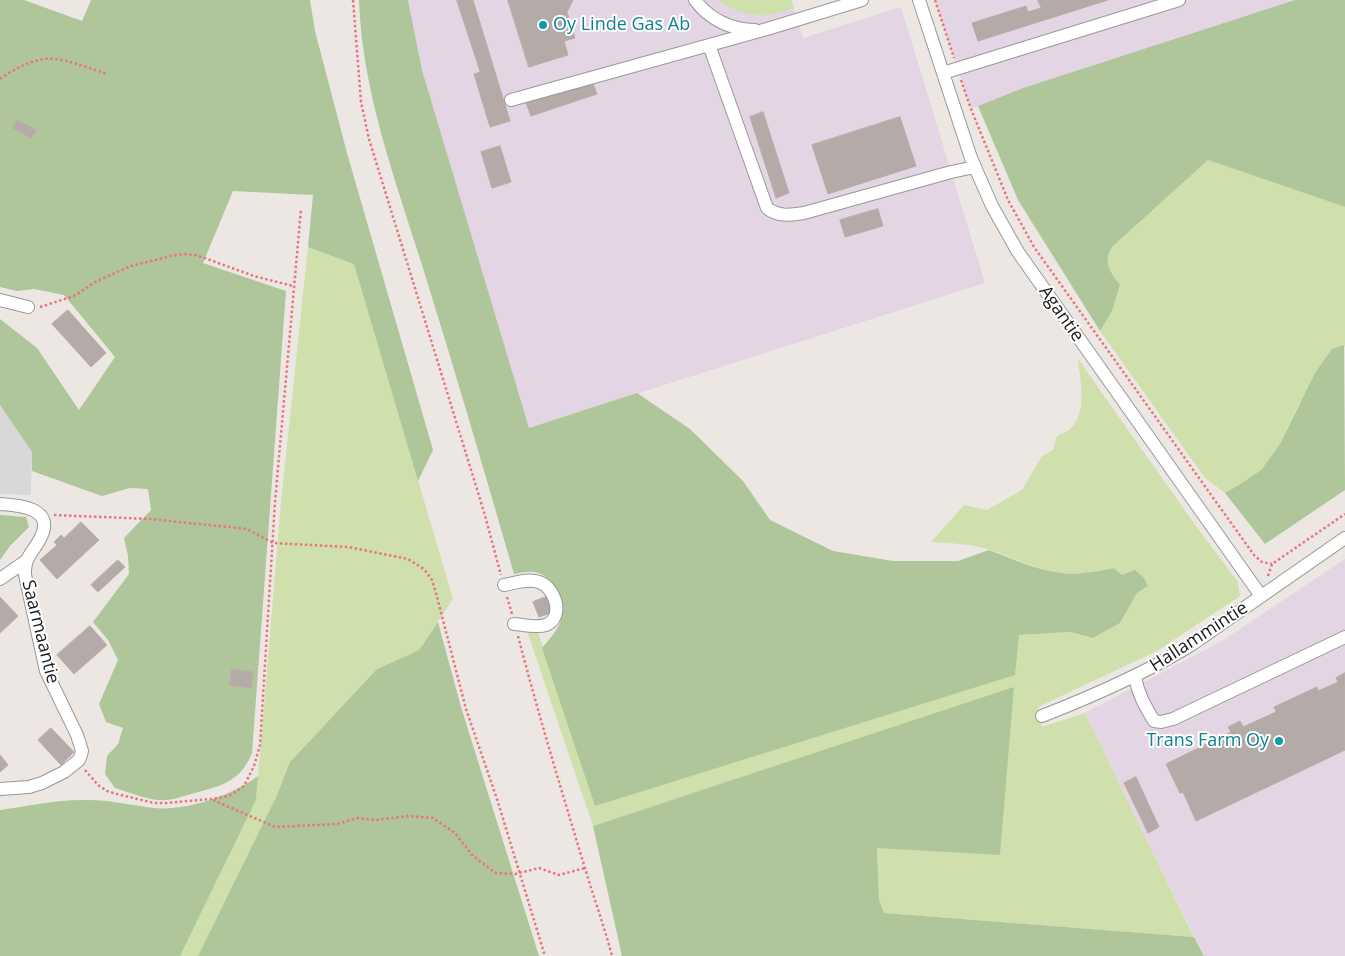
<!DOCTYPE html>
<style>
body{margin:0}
canvas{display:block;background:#ece7e2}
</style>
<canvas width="1345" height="956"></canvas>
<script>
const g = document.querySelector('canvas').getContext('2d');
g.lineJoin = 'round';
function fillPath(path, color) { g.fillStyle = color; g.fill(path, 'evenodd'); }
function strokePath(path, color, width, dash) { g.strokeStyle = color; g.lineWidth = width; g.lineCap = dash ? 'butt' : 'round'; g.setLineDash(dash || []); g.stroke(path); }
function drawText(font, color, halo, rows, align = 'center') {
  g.font = font + ' "Open Sans",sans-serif'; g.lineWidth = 4; g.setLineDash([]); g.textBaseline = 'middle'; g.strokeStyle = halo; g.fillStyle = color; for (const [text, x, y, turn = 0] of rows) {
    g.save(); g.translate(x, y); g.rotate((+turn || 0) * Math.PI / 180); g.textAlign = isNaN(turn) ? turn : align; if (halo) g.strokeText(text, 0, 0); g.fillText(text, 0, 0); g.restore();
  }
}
const residential = new Path2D(`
 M 0,405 L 32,452 L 31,495 L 0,494 Z`);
const industrial = new Path2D(`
 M 408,0 L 791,0 L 803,38 L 901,7 L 985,283 L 529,428 L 422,70 Z
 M 935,0 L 1295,0 L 1023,88 L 971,109 Z
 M 1345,559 L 1345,956 L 1204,956 L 1085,713 L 1222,641 Z`);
const grass = new Path2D(`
 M 717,0 L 791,0 L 794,8 C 786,10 778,14 770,15 C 753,17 730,10 717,0 Z
 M 1208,160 L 1345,207 L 1345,346 L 1299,404 L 1280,444 L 1261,470 L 1239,485 L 1225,493 L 1205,478 L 1100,331 L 1112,311 L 1120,285 C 1111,272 1102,263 1112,247 Z
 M 308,247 L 354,263 L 453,599 L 419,650 L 377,669 L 290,762 L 277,795 L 198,956 L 180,956 L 256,800 L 281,502 Z
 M 1078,359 L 1193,522 L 1238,582 L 1240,596 L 1157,651 L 1038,707 L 1042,727 L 1085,713 L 1194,937 L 884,913 L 879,900 L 877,848 L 1014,688 L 593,826 L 527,631 L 538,632 L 595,806 L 1019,635 L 1070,632 L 1093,638 L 1120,623 L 1137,593 L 1148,586 L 1121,575 L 1114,568 C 1096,571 1079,575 1061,573 C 1036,570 1014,558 991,550 C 973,544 951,543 931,542 L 964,505 L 987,510 L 1022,490 L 1042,456 L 1053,450 L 1057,436 C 1062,433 1068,432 1071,428 C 1088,411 1080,380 1078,359 Z`);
const forest = new Path2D(`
 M 0,0 L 24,0 L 82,21 L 91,0 L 310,0 L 315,31 L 347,153 L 433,450 L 418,481 L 354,264 L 308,247 L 313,195 L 233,191 L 203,263 L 286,291 L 252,753 C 240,783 220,786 191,794 C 181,797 170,801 160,800 C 149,800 127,792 115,788 L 105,774 L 107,756 L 118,744 L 123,728 L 106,722 L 99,704 L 118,660 L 108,640 L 93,622 L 129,574 L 128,556 L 124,538 L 151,510 L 148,489 L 130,488 L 102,496 L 32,471 L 32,452 L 0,405 L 0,319 L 37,348 L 79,410 L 115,357 L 64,295 L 34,289 L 17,291 L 0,287 Z
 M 359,0 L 408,0 L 422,70 L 529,428 L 637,393 L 690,429 L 743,481 L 770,520 L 833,551 L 893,561 L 958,561 L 989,550 C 1018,561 1051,577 1083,573 C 1093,572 1104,570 1114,568 L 1122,575 L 1135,570 L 1144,578 L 1148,586 L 1137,593 L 1120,623 L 1093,638 L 1070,632 L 1019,635 L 1015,675 L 595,806 L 542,648 C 548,641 555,633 559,625 C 568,606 556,575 534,572 C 528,571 520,573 514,574 C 484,470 454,367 422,265 C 395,179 362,91 359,0 Z
 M 1295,0 L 1345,0 L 1345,207 L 1208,160 L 1112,247 C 1102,263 1111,272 1120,285 L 1112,311 L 1100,331 L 1018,200 L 978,106 L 1023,88 Z
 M 1344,345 L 1345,490 L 1265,544 L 1225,493 L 1239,485 L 1261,470 L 1280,444 L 1315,373 L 1332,349 Z
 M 0,515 L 26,517 L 29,527 L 10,546 L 0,560 Z
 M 438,622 L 461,707 L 539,956 L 198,956 L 277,795 L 290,762 L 377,669 L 419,650 Z
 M 1014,687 L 1000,855 L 877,848 L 879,900 L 884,913 L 1194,937 L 1204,956 L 622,956 L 593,826 Z
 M 258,776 L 256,800 L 180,956 L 0,956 L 0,810 C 28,806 59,799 88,800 C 110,800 131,805 153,808 C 187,811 231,796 258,776 Z`);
const building = new Path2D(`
 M 457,0 L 473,0 L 510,121 L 490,127 L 474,74 L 480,72 Z
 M 508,0 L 573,0 L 567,12 L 575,38 L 564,41 L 568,55 L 529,67 Z
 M 1038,0 L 1108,0 L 978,41 L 972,23 L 1026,6 L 1028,12 L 1041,8 Z
 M 592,81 L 597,94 L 531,116 L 526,103 Z
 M 763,112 L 789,193 L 776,198 L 750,117 Z
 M 900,117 L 916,166 L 828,194 L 812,145 Z
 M 17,120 L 36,130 L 31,138 L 13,128 Z
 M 500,146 L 511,182 L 492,188 L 481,152 Z
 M 878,209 L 883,226 L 845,237 L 840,220 Z
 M 68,310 L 106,353 L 91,367 L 52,324 Z
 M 81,522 L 99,540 L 57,579 L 40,560 L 57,545 L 54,542 L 61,535 L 64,538 Z
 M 118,560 L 125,567 L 98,592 L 91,585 Z
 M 548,596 L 554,612 L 539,617 L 533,602 Z
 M 0,597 L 18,616 L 0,633 Z
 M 90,626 L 107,645 L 74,674 L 57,655 Z
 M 232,669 L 253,672 L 251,688 L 230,685 Z
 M 1345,673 L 1345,750 L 1196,821 L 1183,792 L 1180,793 L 1166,764 L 1231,732 L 1228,727 L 1240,721 L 1243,727 L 1276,712 L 1274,707 L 1317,687 L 1318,691 L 1338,682 L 1336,678 Z
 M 51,728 L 74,752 L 61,765 L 38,740 Z
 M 0,755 L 8,765 L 0,772 Z
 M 1136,777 L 1159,827 L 1148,833 L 1124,783 Z`);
const path = new Path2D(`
 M 353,0 L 361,102 L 369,139 L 484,512 L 501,575
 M 935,0 L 954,58
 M 0,79 C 47,47 59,59 108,74
 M 961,80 L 971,109 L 1008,200 L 1034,247 L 1254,555 L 1262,562 L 1272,564
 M 40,307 L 74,296 L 97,281 L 131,266 L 171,256 L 183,254 L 196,255 L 254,276 L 293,286
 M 54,515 L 151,519 L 247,529 L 273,543 L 348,547 L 408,559 L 424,569 L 432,580 L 436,593 L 466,709 L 497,799 L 545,956
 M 1268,576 L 1272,564 L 1345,514
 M 507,597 L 512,614
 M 518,636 C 538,713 561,789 584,865 C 593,896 604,925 612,956
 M 85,770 L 98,785 L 107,791 L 117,794 L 154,803 L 166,803 L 211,799 L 229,796 L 244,786 L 254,766 L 260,745 L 275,502 L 301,209
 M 213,800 L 275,827 L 337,824 L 357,818 L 376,820 L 409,816 L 433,818 L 455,833 L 473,856 L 496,873 L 515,874 L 539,868 L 559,875 L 585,868`);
const minor = new Path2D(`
 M 695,0 C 709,19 731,30 755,30
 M 919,0 L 971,158 L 992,206 L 1018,252 L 1261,596
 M 709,45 L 767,208 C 778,217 791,215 804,213 L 951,172 L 975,167
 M 943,73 L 1179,0
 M 511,100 L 767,29 L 862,0
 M 0,300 L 28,307
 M 0,504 C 19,505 55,508 41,537 C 34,552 24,556 25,575 L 46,671 L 77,735 L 82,751 L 81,755 L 79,760 L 64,772 L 42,783 L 29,787 L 0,789
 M 0,579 L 26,561
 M 504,585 C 515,583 528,578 539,582 C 555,587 565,617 546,625 C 537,628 524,625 514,624
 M 1135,677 C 1138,694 1145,706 1154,721 L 1161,722 L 1173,719 L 1345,637
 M 1042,716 C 1093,696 1144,674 1191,645 L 1345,538`);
const markers = [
 [543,25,5,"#0f9aa8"],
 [1279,741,5,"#0f9aa8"]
];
const cultureNames = [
 ["Oy Linde Gas Ab",553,25],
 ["Trans Farm Oy",1269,741,"right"]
];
const streetNames = [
 ["Agantie",1061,314,55],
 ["Saarmaantie",40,632,76],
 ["Hallammintie",1199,637,-33]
];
fillPath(residential, '#d9d8d8');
fillPath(industrial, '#e4d5e4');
fillPath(grass, '#cfe0ad');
fillPath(forest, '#afc69b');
fillPath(building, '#b4aba8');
strokePath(building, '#bbaca6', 1);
strokePath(minor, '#989898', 14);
strokePath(path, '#e8767e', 2.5, [2.5, 2.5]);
strokePath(minor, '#fff', 12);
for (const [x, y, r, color] of markers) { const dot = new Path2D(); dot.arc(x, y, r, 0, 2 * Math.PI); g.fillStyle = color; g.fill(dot); strokePath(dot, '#fff', 2); }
drawText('18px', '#0d838f', '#fff', cultureNames, 'left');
drawText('18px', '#1b1b1b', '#fff', streetNames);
</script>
